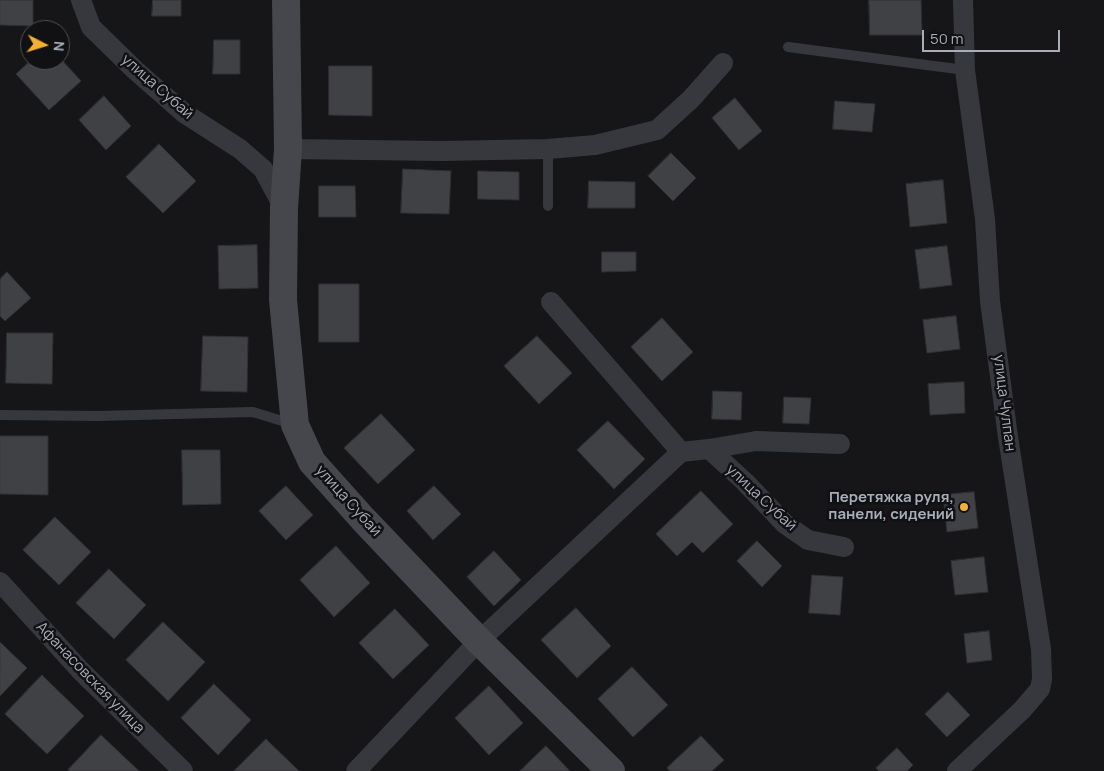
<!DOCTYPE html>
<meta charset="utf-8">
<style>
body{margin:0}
#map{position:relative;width:1104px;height:771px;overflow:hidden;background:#161618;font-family:Manrope,sans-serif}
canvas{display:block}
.north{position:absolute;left:20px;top:20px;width:50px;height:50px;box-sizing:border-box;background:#111113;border:1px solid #4d4f55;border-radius:50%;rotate:95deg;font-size:14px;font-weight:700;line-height:20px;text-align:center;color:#a8adb8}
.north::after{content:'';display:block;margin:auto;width:18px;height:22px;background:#f2b134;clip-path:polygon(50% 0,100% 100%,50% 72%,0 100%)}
.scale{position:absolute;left:922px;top:30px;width:138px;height:22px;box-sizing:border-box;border:2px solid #a8adb8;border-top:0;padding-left:6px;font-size:15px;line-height:18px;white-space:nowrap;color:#a8adb8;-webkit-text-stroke:4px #111113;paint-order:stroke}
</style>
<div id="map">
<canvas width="1104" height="771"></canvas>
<div class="north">N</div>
<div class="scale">50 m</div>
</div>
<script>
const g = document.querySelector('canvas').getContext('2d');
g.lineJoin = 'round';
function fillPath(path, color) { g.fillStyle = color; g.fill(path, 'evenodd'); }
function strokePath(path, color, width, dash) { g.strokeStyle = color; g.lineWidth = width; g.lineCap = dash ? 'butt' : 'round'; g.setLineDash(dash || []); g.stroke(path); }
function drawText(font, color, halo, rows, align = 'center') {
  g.font = font + ' Manrope,sans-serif'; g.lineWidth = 5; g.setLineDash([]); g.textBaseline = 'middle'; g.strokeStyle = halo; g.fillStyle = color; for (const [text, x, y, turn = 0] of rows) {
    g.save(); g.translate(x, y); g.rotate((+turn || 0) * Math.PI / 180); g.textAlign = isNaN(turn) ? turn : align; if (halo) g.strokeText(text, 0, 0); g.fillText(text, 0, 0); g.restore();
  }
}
const building = new Path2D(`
 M 0,0 L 33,0 L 33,26 L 0,25 Z
 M 153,0 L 181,0 L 181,16 L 152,16 Z
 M 869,0 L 921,0 L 922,35 L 870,35 Z
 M 214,40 L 240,40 L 240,74 L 213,74 Z
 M 60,58 L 81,81 L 49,110 L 16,74 L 31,60 L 60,60 Z
 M 329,66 L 372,66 L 372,116 L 329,115 Z
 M 104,96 L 131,126 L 106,150 L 79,120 Z
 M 735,98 L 762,131 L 739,150 L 712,118 Z
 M 835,101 L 875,104 L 872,132 L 833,129 Z
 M 159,144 L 196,181 L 163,213 L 126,177 Z
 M 671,153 L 696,178 L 673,201 L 648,176 Z
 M 403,169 L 451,171 L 449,214 L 401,213 Z
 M 478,171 L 519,172 L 519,200 L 478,199 Z
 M 943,180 L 947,223 L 910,227 L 906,184 Z
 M 589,181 L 635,182 L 635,208 L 588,208 Z
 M 319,186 L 355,186 L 356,217 L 319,217 Z
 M 257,245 L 258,288 L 219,289 L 218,246 Z
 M 947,246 L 952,285 L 920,289 L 915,250 Z
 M 602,252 L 636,252 L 636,271 L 602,272 Z
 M 7,272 L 31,298 L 5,321 L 0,316 L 0,279 Z
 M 319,284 L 359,284 L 359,342 L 319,342 Z
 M 956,316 L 960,349 L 927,353 L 923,320 Z
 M 662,318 L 693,352 L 662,381 L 631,347 Z
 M 7,333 L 53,333 L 52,384 L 6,383 Z
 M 203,336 L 248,337 L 247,392 L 201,391 Z
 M 537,336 L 572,373 L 539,404 L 504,366 Z
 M 964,382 L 965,413 L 930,415 L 928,384 Z
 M 713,391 L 742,392 L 741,420 L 712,419 Z
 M 784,397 L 811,398 L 809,424 L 783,423 Z
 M 381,414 L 415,450 L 378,484 L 344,448 Z
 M 608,421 L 645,459 L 614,489 L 577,450 Z
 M 0,436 L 48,436 L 48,495 L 0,494 Z
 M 182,450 L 220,450 L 221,504 L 183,505 Z
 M 286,486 L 313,515 L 286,540 L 259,511 Z
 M 434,486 L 461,514 L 433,540 L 407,511 Z
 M 701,491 L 733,524 L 703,553 L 692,542 L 677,556 L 656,534 Z
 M 974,492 L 978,528 L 947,532 L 943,495 Z
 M 55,517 L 91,552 L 59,585 L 23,550 Z
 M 757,541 L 782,566 L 762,587 L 737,561 Z
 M 336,546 L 370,583 L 334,617 L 300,580 Z
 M 494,551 L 521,580 L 494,606 L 467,577 Z
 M 984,557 L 988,592 L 955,595 L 951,561 Z
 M 109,569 L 146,605 L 114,639 L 76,603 Z
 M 812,575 L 843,577 L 840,615 L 809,613 Z
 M 576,608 L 611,646 L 577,678 L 541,640 Z
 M 395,609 L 429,645 L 393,679 L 359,643 Z
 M 163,622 L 205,662 L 168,701 L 126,660 Z
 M 989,631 L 992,660 L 967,663 L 964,634 Z
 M 0,642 L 27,668 L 0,696 Z
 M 632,667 L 668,705 L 633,737 L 598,699 Z
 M 42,675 L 84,716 L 47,754 L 5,714 Z
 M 214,684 L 251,720 L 218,755 L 181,718 Z
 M 489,686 L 523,723 L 489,755 L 455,718 Z
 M 948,692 L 970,715 L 947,737 L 925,714 Z
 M 101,735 L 139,771 L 70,771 L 68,770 Z
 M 701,736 L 724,760 L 712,771 L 670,771 L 667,768 Z
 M 266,739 L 299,771 L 234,771 Z
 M 546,746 L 570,771 L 520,771 Z
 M 897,748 L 913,765 L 907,771 L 879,771 L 876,768 Z`);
const lane = new Path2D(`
 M 788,47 L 965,70
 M 548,149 L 548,206
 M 0,415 L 98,416 L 253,412 L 292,424`);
const street = new Path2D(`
 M 81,0 L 91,27 L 135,70 L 184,113 L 240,149 L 263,169 L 284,208
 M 288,149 L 442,151 L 548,149 L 595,145 L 657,130 L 691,99 L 723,63
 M 551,302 L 681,452
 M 709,449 L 745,482 L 785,524 L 808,540 L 844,547
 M 0,582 L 81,671 L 183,771
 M 356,771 L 479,641 L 681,452 L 709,449 L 756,441 L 840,444
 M 957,771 L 1022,710 L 1040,689 L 1042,679 L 1041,649 L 1008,437 L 990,301 L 985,219 L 965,70 L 963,0`);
const secondary = new Path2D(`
 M 286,0 L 288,149 L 284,208 L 283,300 L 295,425 L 312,462 L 363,519 L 479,641 L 611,771`);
const markers = [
 [964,507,5,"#f2b134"]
];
const streetNames = [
 ["улица Субай",157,87,41],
 ["улица Чулпан",1004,403,83],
 ["улица Субай",761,498,43],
 ["улица Субай",348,501,48],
 ["Афанасовская улица",90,678,46]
];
const poiNames = [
 ["Перетяжка руля,",954,498],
 ["панели, сидений",954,515]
];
fillPath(building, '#404145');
strokePath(building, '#303034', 1);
strokePath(lane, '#37383d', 10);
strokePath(street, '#37383d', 20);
strokePath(secondary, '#45474d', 28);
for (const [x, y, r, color] of markers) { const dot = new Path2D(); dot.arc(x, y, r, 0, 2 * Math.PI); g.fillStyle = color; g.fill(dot); strokePath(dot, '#111113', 2); }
drawText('15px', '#a8adb8', '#111113', streetNames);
drawText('bold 15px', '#a8adb8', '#111113', poiNames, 'right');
</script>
